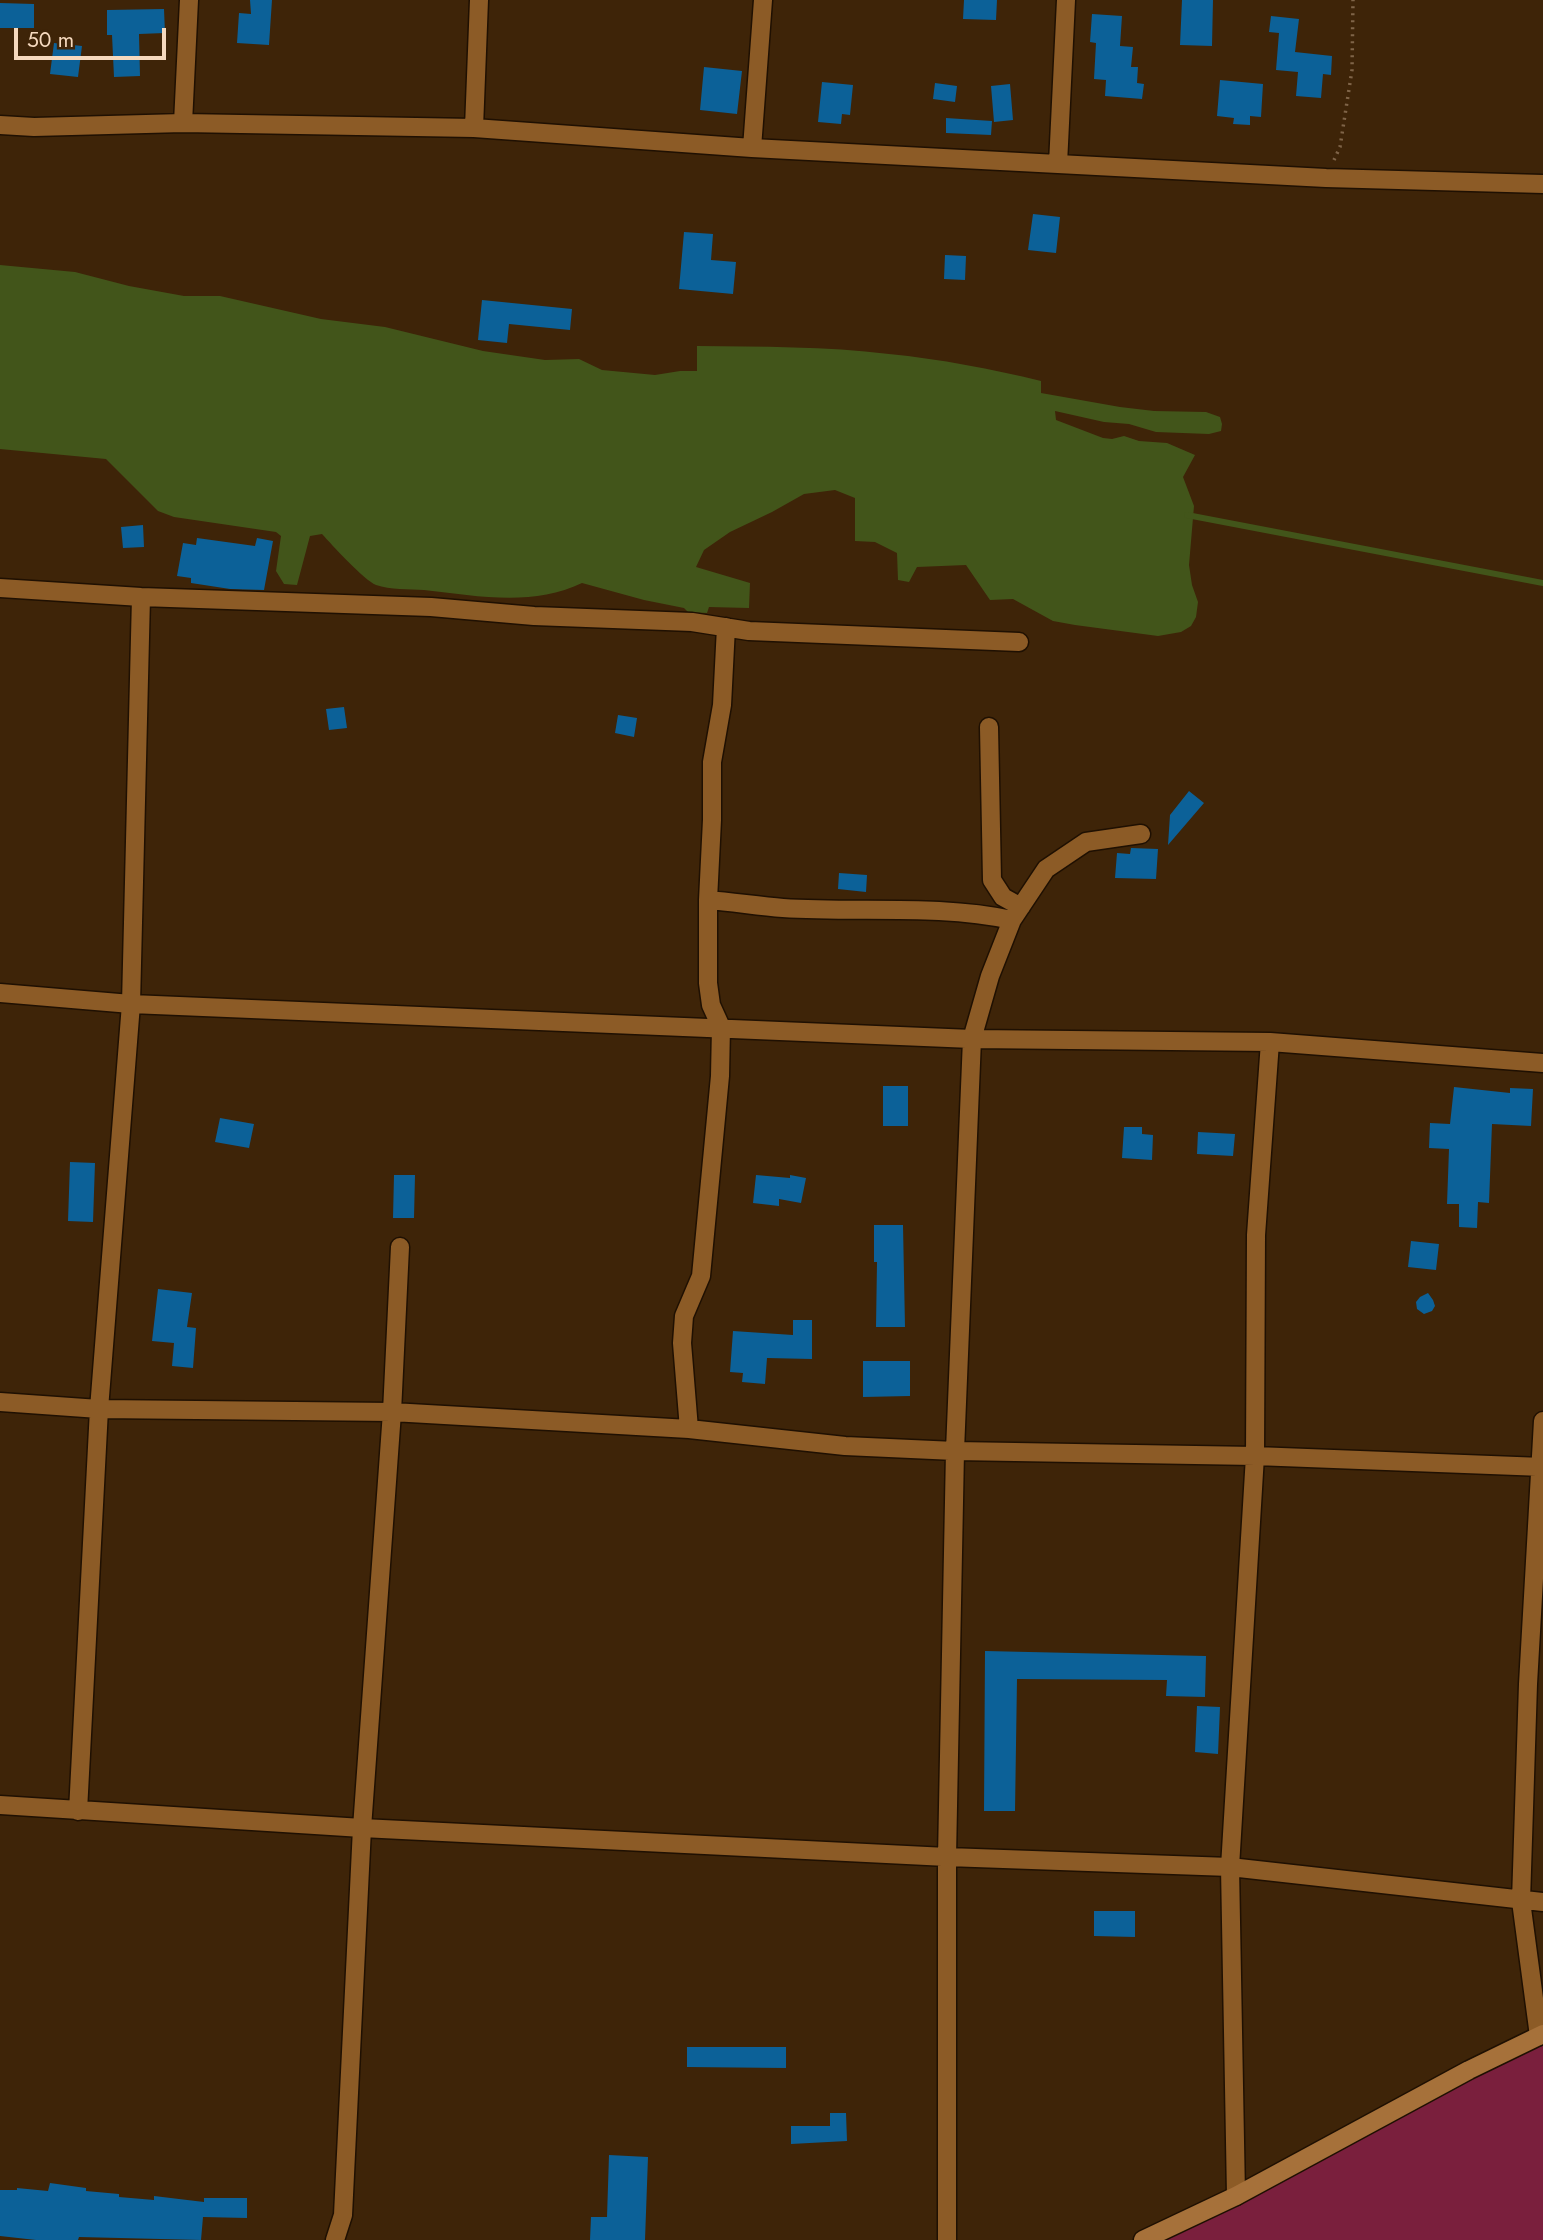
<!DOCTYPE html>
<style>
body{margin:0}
#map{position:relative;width:1543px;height:2240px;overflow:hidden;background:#3e2408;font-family:Jost,sans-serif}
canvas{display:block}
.scale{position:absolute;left:14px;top:28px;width:152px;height:32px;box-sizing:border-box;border:4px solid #f5d9be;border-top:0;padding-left:9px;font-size:21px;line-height:24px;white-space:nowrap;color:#f5d9be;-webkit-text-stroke:5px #3e2408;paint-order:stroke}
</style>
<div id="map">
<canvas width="1543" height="2240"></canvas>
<div class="scale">50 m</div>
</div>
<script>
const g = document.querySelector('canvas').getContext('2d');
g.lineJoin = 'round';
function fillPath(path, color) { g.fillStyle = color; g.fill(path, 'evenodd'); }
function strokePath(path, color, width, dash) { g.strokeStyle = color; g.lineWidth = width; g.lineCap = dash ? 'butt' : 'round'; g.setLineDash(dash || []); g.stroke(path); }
const green = new Path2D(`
 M 1543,2034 L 1543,2240 L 1143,2240 Z`);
const water = new Path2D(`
 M 0,265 L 75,272 L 129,286 L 184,296 L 220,296 L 321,319 L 385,327 L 483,351 L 545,360 L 579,359 L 602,370 L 655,375 L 680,371 L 697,371 L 697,346 C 761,347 826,346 889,354 C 940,359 992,369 1041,381 L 1041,393 L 1120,407 L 1154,411 L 1206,412 L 1220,417 L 1222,424 L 1221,431 L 1209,434 L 1156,432 L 1129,424 L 1104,422 L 1055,411 L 1056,420 L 1103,438 L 1112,439 L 1124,436 L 1139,441 L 1167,443 L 1195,455 L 1183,477 L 1194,506 L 1189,565 L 1192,585 L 1198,602 L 1196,617 L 1191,626 L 1181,632 L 1158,636 L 1075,625 L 1053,621 L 1013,599 L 990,600 L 966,565 L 917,567 L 909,582 L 898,580 L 897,553 L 875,542 L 855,541 L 855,498 L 835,490 L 804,494 L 772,512 L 730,532 L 704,550 L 696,567 L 750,583 L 749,608 L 709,607 L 707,613 L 688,612 L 684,608 L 644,600 L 582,583 C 533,607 477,596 424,590 C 409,589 390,590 376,585 C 364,580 332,545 322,534 L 310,536 L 297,585 L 284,584 L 276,571 L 281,536 L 276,532 L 174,517 L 158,511 L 106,459 L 0,449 Z`);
const stream = new Path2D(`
 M 1187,515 L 1543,583`);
const building = new Path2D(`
 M 250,0 L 272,0 L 269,45 L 237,43 L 239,13 L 251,14 Z
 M 964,0 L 997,0 L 996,20 L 963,19 Z
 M 1182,0 L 1213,0 L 1212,46 L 1180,45 Z
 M 0,3 L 34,4 L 34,28 L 0,28 Z
 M 164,9 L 165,33 L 139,34 L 140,76 L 114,77 L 112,35 L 107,35 L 107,10 Z
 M 1092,14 L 1122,16 L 1120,46 L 1133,47 L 1131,67 L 1138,67 L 1137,83 L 1144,84 L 1142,99 L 1105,96 L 1106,80 L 1094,79 L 1096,43 L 1090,42 Z
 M 1271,16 L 1299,19 L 1295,52 L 1332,56 L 1331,75 L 1323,74 L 1321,98 L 1296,96 L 1298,72 L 1276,70 L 1279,33 L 1269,32 Z
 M 54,43 L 82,46 L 78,77 L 50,74 Z
 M 704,67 L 742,71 L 737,114 L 700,110 Z
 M 1220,80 L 1263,84 L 1261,117 L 1250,116 L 1250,125 L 1233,124 L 1234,118 L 1217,116 Z
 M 822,82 L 853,85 L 850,115 L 842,114 L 841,124 L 818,122 Z
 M 935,83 L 957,86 L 955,102 L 933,99 Z
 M 1010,84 L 1013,120 L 994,122 L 991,86 Z
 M 946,118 L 992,121 L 991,135 L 946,133 Z
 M 1033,214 L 1060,217 L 1056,253 L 1028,250 Z
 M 684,232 L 713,234 L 711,260 L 736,262 L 733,294 L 679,289 Z
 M 945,255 L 966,256 L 965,280 L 944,279 Z
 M 482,300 L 572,309 L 570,330 L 509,324 L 507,343 L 478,340 Z
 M 143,525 L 144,547 L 123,548 L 121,527 Z
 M 197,538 L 255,546 L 257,538 L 273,541 L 264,590 L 230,589 L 191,583 L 191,578 L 177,576 L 183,543 L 196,545 Z
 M 344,707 L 347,728 L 329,730 L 326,709 Z
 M 618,715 L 637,718 L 634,737 L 615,733 Z
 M 1189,791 L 1204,803 L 1168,845 L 1170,815 Z
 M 1131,848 L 1158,849 L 1156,879 L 1115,878 L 1117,853 L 1130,854 Z
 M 839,873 L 867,875 L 866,892 L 838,889 Z
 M 883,1086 L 908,1086 L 908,1126 L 883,1126 Z
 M 1454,1087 L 1510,1093 L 1510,1088 L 1533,1089 L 1531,1126 L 1492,1124 L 1489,1203 L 1478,1202 L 1477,1228 L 1459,1227 L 1459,1204 L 1447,1204 L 1449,1149 L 1429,1148 L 1430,1123 L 1450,1124 Z
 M 220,1118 L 254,1124 L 249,1148 L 215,1142 Z
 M 1124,1127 L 1142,1127 L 1142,1134 L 1153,1135 L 1152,1160 L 1122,1158 Z
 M 1198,1132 L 1235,1134 L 1233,1156 L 1197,1154 Z
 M 70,1162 L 95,1163 L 93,1222 L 68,1221 Z
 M 394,1175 L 415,1175 L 414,1218 L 393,1218 Z
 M 756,1175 L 790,1178 L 790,1175 L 806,1178 L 801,1203 L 779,1199 L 779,1206 L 753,1203 Z
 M 874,1225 L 903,1225 L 905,1327 L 876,1327 L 877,1262 L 874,1262 Z
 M 1411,1241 L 1439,1244 L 1436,1270 L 1408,1267 Z
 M 158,1289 L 192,1293 L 187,1327 L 196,1328 L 193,1368 L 172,1366 L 174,1343 L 152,1341 Z
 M 1428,1293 L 1433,1300 L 1435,1306 L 1432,1311 L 1424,1314 L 1417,1309 L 1416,1302 L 1420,1297 Z
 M 793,1320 L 812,1320 L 812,1359 L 767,1358 L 765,1384 L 742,1382 L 743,1373 L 730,1372 L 733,1331 L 793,1335 Z
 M 863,1361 L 910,1361 L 910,1396 L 863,1397 Z
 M 985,1651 L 1206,1656 L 1205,1697 L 1166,1696 L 1167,1680 L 1017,1679 L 1015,1811 L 984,1811 Z
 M 1197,1706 L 1220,1707 L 1218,1754 L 1195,1752 Z
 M 1094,1911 L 1135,1911 L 1135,1937 L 1094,1936 Z
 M 687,2047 L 786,2047 L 786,2068 L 687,2067 Z
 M 830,2113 L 846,2113 L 847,2141 L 791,2144 L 791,2126 L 830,2126 Z
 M 609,2155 L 648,2157 L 645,2240 L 590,2240 L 591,2217 L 607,2217 Z
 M 50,2183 L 86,2188 L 86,2191 L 119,2194 L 119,2197 L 154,2200 L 154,2196 L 204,2202 L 204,2198 L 247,2198 L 247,2218 L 203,2217 L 201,2240 L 79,2237 L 78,2240 L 36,2240 L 0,2236 L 0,2190 L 17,2190 L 17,2188 L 48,2191 Z`);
const path = new Path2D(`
 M 1334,160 L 1340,147 L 1352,70 L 1353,0`);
const street = new Path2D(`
 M 183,123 L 189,0
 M 0,125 L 34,127 L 183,123 L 474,128 L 752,148 L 1058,164 L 1326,178 L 1543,184
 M 474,128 L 479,0
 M 752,148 L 763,0
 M 1058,164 L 1066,0
 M 0,588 L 141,597 L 431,607 L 534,616 L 692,622 L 749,631 L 1019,642
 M 989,727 L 992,880 L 1003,897 L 1021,907
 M 708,900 C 733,902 758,906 783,908 C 859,913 937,904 1012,920
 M 0,993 L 131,1004 L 972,1039 L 1270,1042 L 1543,1063
 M 0,1402 L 99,1409 L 392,1412 L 689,1429 L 845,1446 L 955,1451 L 1255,1456 L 1543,1467
 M 689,1429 L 682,1343 L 684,1316 L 701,1276 L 720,1076 L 721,1027 L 711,1005 L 708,983 L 708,900 L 712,820 L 712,762 L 722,705 L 726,627
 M 0,1805 L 362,1828 L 947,1857 L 1230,1867 L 1543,1902
 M 78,1811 L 99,1409 L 131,1004 L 141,597
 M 1539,2036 L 1521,1901 L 1528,1684 L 1543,1421
 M 1236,2196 L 1230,1867 L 1255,1456 L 1256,1235 L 1270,1042
 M 335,2240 L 343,2215 L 362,1828 L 392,1412 L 400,1247
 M 947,2240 L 947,1857 L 955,1451 L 972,1039 L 990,976 L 1012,920 L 1046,869 L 1086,842 L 1141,834`);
const secondary = new Path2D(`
 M 1143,2240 L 1236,2196 L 1469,2070 L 1543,2034`);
fillPath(green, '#7a1f3d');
fillPath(water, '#42551a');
strokePath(stream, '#42551a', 6);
fillPath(building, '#0c6198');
strokePath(street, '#1f1002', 21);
strokePath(secondary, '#1f1002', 21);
strokePath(path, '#7f6448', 3.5, [2, 5]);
strokePath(street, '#8c5b26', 18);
strokePath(secondary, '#a6713a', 18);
</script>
